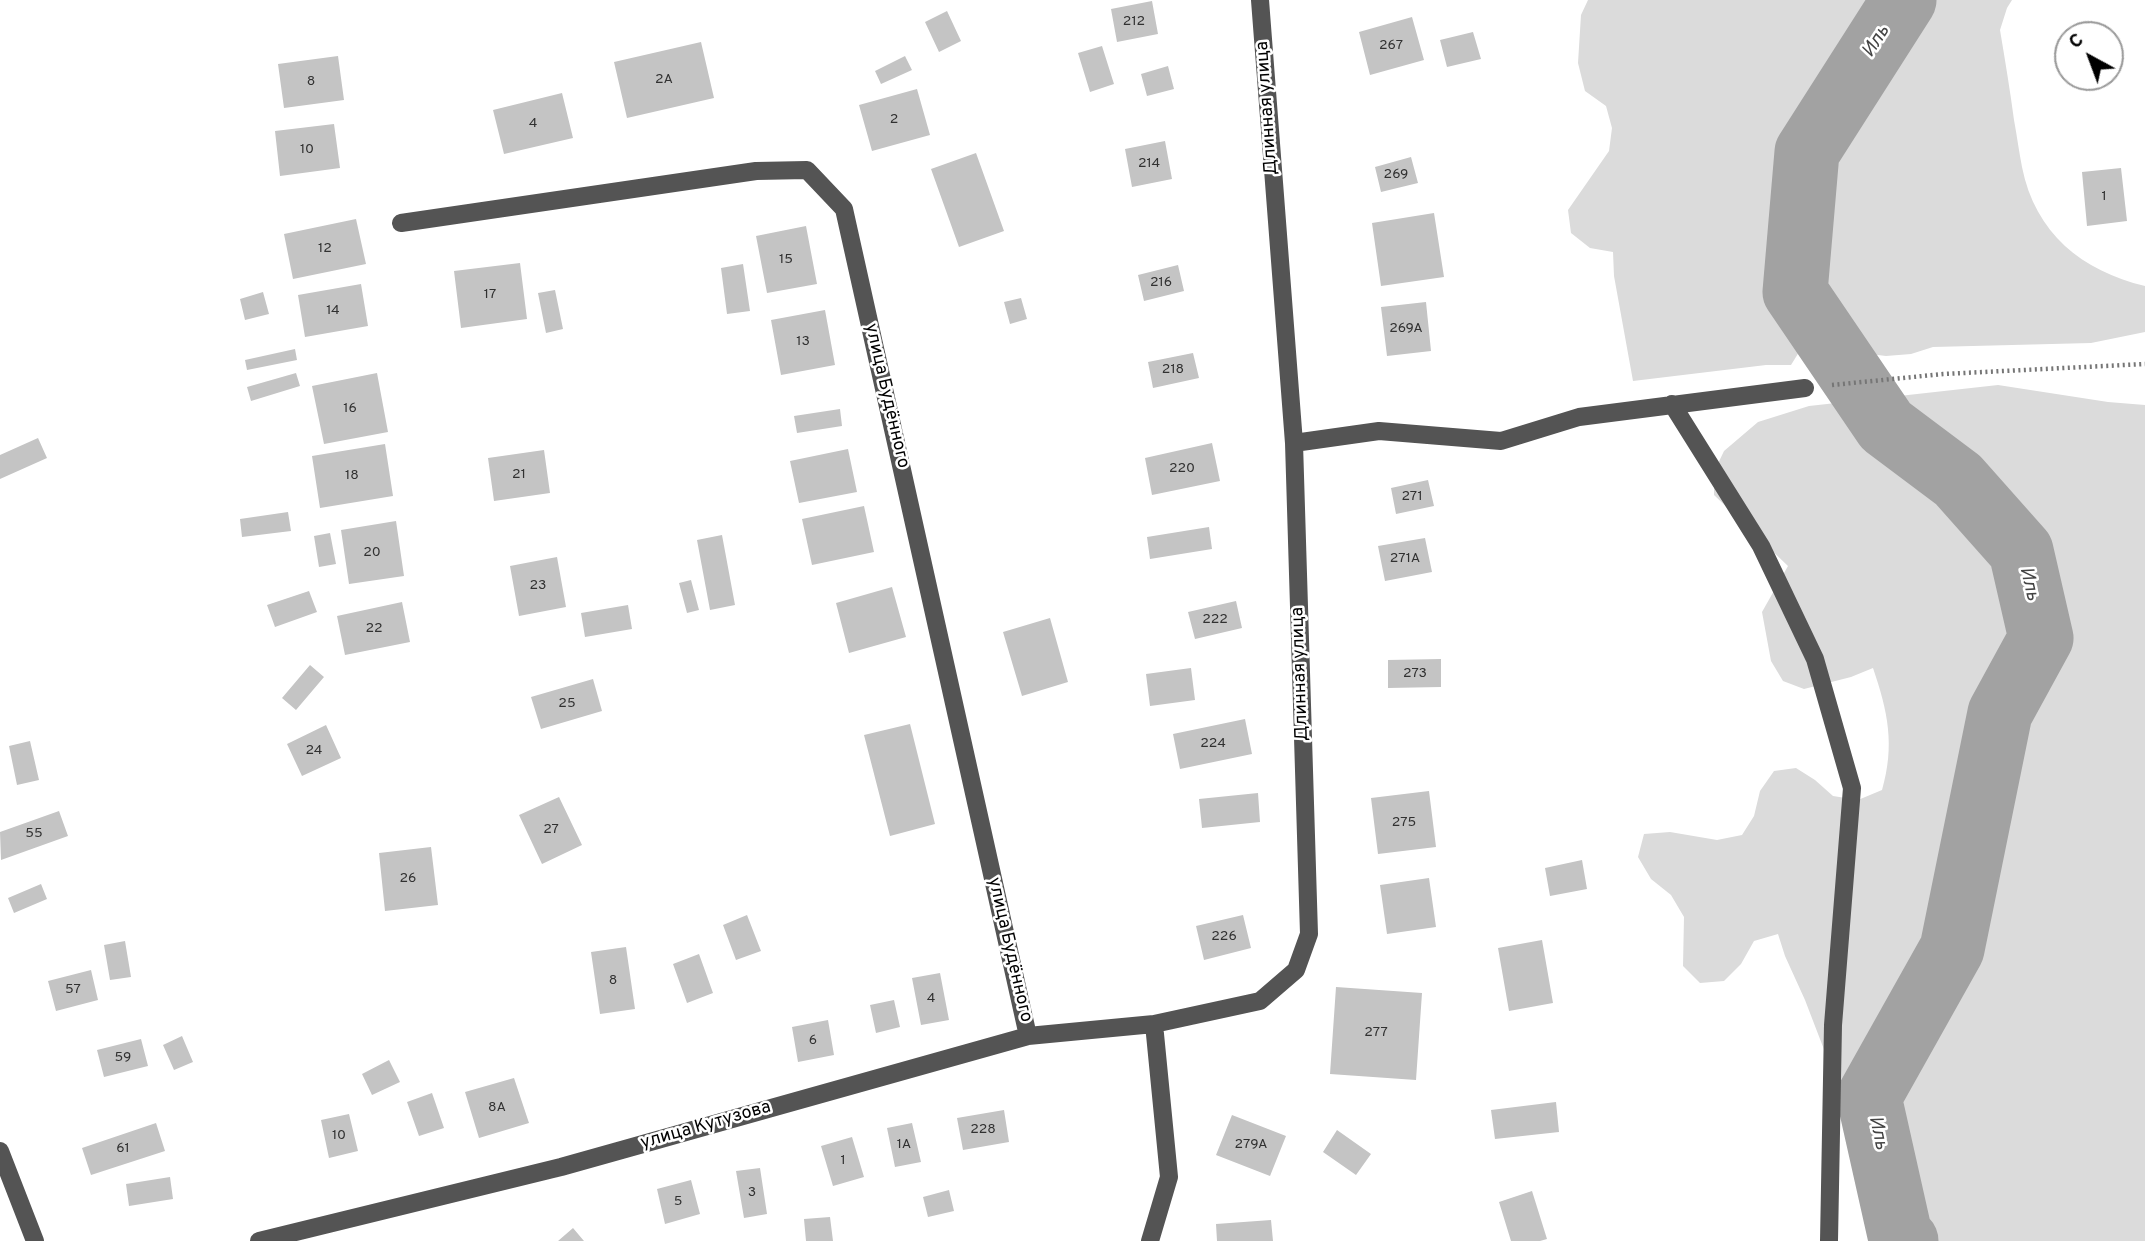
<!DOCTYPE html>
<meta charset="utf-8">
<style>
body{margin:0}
#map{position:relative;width:2145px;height:1241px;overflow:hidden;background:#fff;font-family:Overpass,sans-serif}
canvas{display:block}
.north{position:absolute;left:2054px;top:21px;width:70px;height:70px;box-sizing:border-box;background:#fff;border:2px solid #999;border-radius:50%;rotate:319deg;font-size:19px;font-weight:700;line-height:28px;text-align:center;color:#000}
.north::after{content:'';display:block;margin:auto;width:24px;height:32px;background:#000;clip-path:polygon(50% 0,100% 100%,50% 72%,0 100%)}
</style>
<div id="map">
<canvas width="2145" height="1241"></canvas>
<div class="north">С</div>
</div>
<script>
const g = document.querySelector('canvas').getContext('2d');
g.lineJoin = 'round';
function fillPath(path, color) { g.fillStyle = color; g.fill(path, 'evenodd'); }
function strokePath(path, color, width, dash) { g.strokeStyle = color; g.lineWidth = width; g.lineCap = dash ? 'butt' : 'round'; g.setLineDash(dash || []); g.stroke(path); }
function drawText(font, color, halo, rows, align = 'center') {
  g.font = font + ' Overpass,sans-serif'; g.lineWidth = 5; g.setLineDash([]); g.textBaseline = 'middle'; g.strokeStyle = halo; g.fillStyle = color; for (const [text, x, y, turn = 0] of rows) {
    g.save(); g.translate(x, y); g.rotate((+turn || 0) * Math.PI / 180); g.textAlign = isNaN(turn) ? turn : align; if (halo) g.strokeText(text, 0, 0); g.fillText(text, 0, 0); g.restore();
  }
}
const green = new Path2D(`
 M 1588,0 L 2012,0 L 2007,8 L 2000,30 C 2005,60 2010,90 2014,120 C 2017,136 2019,152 2022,167 C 2035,233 2082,271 2145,286 L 2145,332 L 2091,343 L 1933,347 L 1911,354 L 1886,356 L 1862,353 L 1844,337 L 1821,328 L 1804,344 L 1791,365 L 1766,365 L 1633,381 L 1614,276 L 1613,252 L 1590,248 L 1571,233 L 1568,210 L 1609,151 L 1612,128 L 1606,106 L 1585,91 L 1578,63 L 1581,15 Z
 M 1998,385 L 2108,402 L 2145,405 L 2145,1241 L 1877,1241 L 1848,1112 L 1805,1000 L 1785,956 L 1778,934 L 1754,941 L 1741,964 L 1724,981 L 1700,983 L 1683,966 L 1684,917 L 1671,895 L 1651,879 L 1638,857 L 1644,834 L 1670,832 L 1717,840 L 1742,835 L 1754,816 L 1760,791 L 1774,771 L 1796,768 L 1815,780 L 1833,796 L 1858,800 L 1882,790 C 1895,745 1888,712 1873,668 L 1851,677 L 1804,689 L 1783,681 L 1771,661 L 1762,612 L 1788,566 L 1714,495 L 1714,472 L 1724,451 L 1758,422 L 1809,406 Z`);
const river = new Path2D(`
 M 1904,0 L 1807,152 L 1795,292 L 1886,426 L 1958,480 L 2021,551 L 2041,638 L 2000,713 L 1952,949 L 1869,1097 L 1900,1235 L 1906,1241`);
const building = new Path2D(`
 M 1152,1 L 1158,34 L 1117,42 L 1111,9 Z
 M 947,11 L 961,41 L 939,52 L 925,22 Z
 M 1412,17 L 1424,60 L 1370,75 L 1359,32 Z
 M 1473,32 L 1481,59 L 1447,67 L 1440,40 Z
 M 701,42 L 714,98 L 627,118 L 614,62 Z
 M 1102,46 L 1114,84 L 1090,92 L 1078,53 Z
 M 338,56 L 344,100 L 284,108 L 278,64 Z
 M 905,56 L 912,70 L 881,84 L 875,71 Z
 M 1168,66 L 1174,89 L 1147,96 L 1141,74 Z
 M 917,89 L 930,135 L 872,151 L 859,105 Z
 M 562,93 L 573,138 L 504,154 L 493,110 Z
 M 334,124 L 340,168 L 280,176 L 275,131 Z
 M 1165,141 L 1172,179 L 1132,187 L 1125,149 Z
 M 976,153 L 1004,231 L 959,247 L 931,169 Z
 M 1411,157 L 1418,183 L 1381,192 L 1375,167 Z
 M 2121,168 L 2127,221 L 2087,226 L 2082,172 Z
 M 1434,213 L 1444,277 L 1381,286 L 1372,223 Z
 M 356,219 L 366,264 L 293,279 L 284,234 Z
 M 806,226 L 817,284 L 767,293 L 756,236 Z
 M 520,263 L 527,319 L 461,328 L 454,271 Z
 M 743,264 L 750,311 L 727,314 L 721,268 Z
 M 1178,265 L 1184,291 L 1144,301 L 1138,275 Z
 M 361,284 L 368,326 L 305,337 L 298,295 Z
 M 555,290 L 563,329 L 546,333 L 538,293 Z
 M 263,292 L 269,314 L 245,320 L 240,299 Z
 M 1021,298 L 1027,319 L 1010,324 L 1004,302 Z
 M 1426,302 L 1431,351 L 1387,356 L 1381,307 Z
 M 825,310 L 835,365 L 781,375 L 771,320 Z
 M 295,349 L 297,360 L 247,370 L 245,360 Z
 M 1193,353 L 1199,378 L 1153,388 L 1148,362 Z
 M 296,373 L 300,386 L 251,401 L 247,387 Z
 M 377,373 L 388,432 L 324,444 L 312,386 Z
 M 840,409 L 842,426 L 797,433 L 794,416 Z
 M 38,438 L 47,458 L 0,479 L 0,455 Z
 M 1212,443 L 1220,481 L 1152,495 L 1145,458 Z
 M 385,444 L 393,496 L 320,508 L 312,456 Z
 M 848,449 L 857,492 L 799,503 L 790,461 Z
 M 544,450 L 550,493 L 494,501 L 488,458 Z
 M 1428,480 L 1434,506 L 1396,514 L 1391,488 Z
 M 864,506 L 874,552 L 812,565 L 802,519 Z
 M 288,512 L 291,531 L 242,537 L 240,519 Z
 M 396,521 L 404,576 L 349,584 L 341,530 Z
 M 1209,527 L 1212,549 L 1150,559 L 1147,537 Z
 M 330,533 L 336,564 L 319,567 L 314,536 Z
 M 722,535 L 735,605 L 710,610 L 697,540 Z
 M 1425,538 L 1432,572 L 1385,581 L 1378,546 Z
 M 557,557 L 566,607 L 519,616 L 510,566 Z
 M 691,580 L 699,610 L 687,613 L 679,583 Z
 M 892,587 L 906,637 L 849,653 L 836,603 Z
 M 309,591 L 317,612 L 275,627 L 267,605 Z
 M 1236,601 L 1242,628 L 1195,639 L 1188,612 Z
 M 402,602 L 410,642 L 345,655 L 337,616 Z
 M 628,605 L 632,629 L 585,637 L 581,613 Z
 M 1050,618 L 1068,682 L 1022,696 L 1003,632 Z
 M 1441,659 L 1441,687 L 1388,688 L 1388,660 Z
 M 310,665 L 324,677 L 296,710 L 282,698 Z
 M 1191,668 L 1195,700 L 1150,706 L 1146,674 Z
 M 593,679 L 602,711 L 541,729 L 531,697 Z
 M 1245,719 L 1252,754 L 1180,769 L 1173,734 Z
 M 910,724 L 935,824 L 890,836 L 864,735 Z
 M 326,725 L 341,758 L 302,776 L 287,744 Z
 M 30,741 L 39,780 L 17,785 L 9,746 Z
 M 1429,791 L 1436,847 L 1378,854 L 1371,798 Z
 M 1258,793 L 1260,822 L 1202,828 L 1199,799 Z
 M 559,797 L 582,845 L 542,864 L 519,815 Z
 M 59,811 L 68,836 L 1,860 L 0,832 Z
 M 431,847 L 438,905 L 385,911 L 379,853 Z
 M 1582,860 L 1587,889 L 1550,896 L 1545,868 Z
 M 1429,878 L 1436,927 L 1387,934 L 1380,885 Z
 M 41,884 L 47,899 L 14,913 L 8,898 Z
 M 747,915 L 761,951 L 736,960 L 723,925 Z
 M 1243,915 L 1251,948 L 1204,960 L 1196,926 Z
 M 1542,940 L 1553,1003 L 1509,1011 L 1498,948 Z
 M 125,941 L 131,977 L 110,980 L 104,945 Z
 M 626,947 L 635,1009 L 600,1014 L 591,952 Z
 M 699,954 L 713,993 L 687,1003 L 673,964 Z
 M 91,970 L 98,1000 L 56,1011 L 48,981 Z
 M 940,973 L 949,1020 L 921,1025 L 912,978 Z
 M 1336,987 L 1422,993 L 1416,1080 L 1330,1074 Z
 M 894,1000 L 900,1027 L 876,1033 L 870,1005 Z
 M 828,1020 L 834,1055 L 798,1062 L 792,1027 Z
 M 182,1036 L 193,1062 L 174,1070 L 163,1045 Z
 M 141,1039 L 148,1066 L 104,1077 L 97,1050 Z
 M 389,1060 L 400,1082 L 372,1095 L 362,1074 Z
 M 514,1078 L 529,1123 L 479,1138 L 465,1092 Z
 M 432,1093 L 444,1128 L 419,1136 L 407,1102 Z
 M 1556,1102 L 1559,1132 L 1495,1139 L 1491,1110 Z
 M 1004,1110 L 1009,1142 L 963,1150 L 957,1118 Z
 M 349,1114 L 358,1151 L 329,1158 L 321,1120 Z
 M 1232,1115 L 1286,1136 L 1270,1176 L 1216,1155 Z
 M 156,1123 L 165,1151 L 91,1175 L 82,1148 Z
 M 912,1123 L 921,1162 L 895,1167 L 887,1128 Z
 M 1337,1130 L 1371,1154 L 1356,1175 L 1323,1152 Z
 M 852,1137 L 864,1177 L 833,1186 L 821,1146 Z
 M 760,1168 L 767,1214 L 744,1218 L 736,1171 Z
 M 170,1177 L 173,1199 L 129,1206 L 126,1184 Z
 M 691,1180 L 700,1214 L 665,1224 L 657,1189 Z
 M 949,1190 L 954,1211 L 928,1217 L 923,1197 Z
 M 1532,1191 L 1547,1239 L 1540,1241 L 1511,1241 L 1499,1202 Z
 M 830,1217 L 833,1241 L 806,1241 L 804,1219 Z
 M 1271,1220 L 1273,1241 L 1217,1241 L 1216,1224 Z
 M 573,1228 L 584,1241 L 558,1241 Z`);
const path = new Path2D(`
 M 1832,385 L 1943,374 L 2145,364`);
const minor = new Path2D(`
 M 401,223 L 756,171 L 807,170 L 844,209 L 1028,1036
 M 1672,404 L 1761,546 L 1815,659 L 1852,788 L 1833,1025 L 1829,1241
 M 1294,443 L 1379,431 L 1501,441 L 1579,417 L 1805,388
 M 0,1151 L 35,1241
 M 259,1241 L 561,1167 L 1028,1036 L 1154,1024 L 1260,1001 L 1296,970 L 1309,934 L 1294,443 L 1260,0
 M 1150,1241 L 1169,1177 L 1154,1024`);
const numberNames = [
 ["212",1134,22],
 ["267",1391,46],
 ["2А",664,80],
 ["8",311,82],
 ["2",894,120],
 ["4",533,124],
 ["10",307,150],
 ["214",1149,164],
 ["269",1396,175],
 ["1",2104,197],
 ["12",325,249],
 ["15",786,260],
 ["216",1161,283],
 ["17",490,295],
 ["14",333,311],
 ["269А",1406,329],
 ["13",803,342],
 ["218",1173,370],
 ["16",350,409],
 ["220",1182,469],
 ["21",519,475],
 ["18",352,476],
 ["271",1412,497],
 ["20",372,553],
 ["271А",1405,559],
 ["23",538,586],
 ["222",1215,620],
 ["22",374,629],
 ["273",1415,674],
 ["25",567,704],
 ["224",1213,744],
 ["24",314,751],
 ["275",1404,823],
 ["27",551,830],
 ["55",34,834],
 ["26",408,879],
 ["226",1224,937],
 ["8",613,981],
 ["57",73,990],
 ["4",931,999],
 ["277",1376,1033],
 ["6",813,1041],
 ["59",123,1058],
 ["8А",497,1108],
 ["228",983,1130],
 ["10",339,1136],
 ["1А",904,1145],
 ["279А",1251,1145],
 ["61",123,1149],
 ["1",843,1161],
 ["3",752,1193],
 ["5",678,1202]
];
const streetNames = [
 ["Длинная улица",1268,108,-94],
 ["улица Будённого",886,396,77],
 ["Длинная улица",1301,674,-92],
 ["улица Будённого",1009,950,77],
 ["улица Кутузова",706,1126,-16]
];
const waterNames = [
 ["Иль",1877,42,-57],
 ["Иль",2028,584,77],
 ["Иль",1877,1133,78]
];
fillPath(green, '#dbdbdb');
strokePath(river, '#a2a2a2', 65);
fillPath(building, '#c4c4c4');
strokePath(path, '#767676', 4.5, [2, 3.5]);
strokePath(minor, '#545454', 18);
drawText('14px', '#313131', null, numberNames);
drawText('18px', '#000', '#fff', streetNames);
drawText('italic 19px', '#434343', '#fff', waterNames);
</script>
